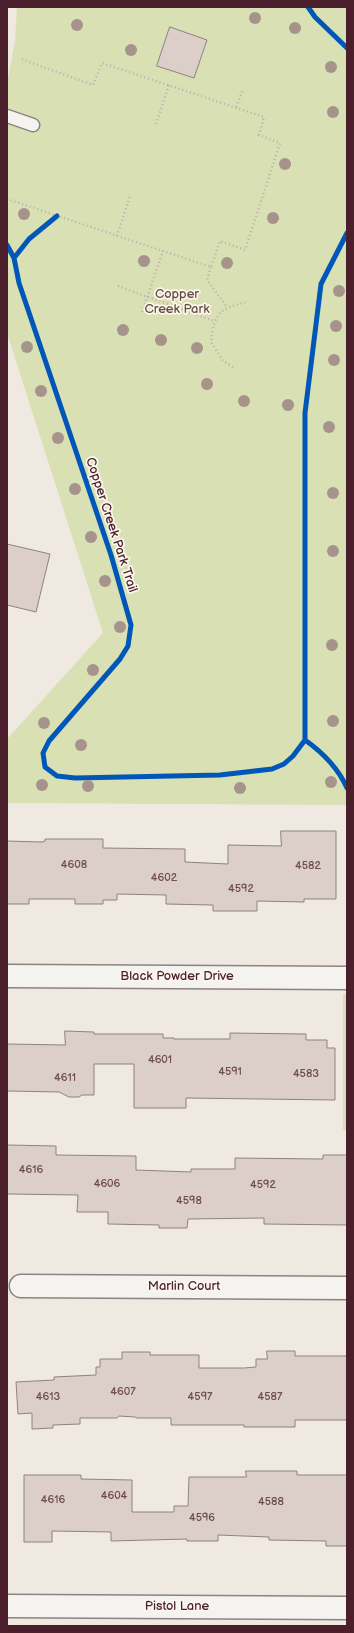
<!DOCTYPE html>
<style>
body{margin:0}
#map{position:relative;width:354px;height:1633px;overflow:hidden;background:#f0e9e2;font-family:"Balsamiq Sans",sans-serif}
canvas{display:block}
.frame{position:absolute;inset:0;border:8px solid #4a1f2b;pointer-events:none}
</style>
<div id="map">
<canvas width="354" height="1633"></canvas>
<div class="frame"></div>
</div>
<script>
const g = document.querySelector('canvas').getContext('2d');
g.lineJoin = 'round';
function fillPath(path, color) { g.fillStyle = color; g.fill(path, 'evenodd'); }
function strokePath(path, color, width, dash) { g.strokeStyle = color; g.lineWidth = width; g.lineCap = dash ? 'butt' : 'round'; g.setLineDash(dash || []); g.stroke(path); }
function drawText(font, color, halo, rows, align = 'center') {
  g.font = font + ' "Balsamiq Sans",sans-serif'; g.lineWidth = 3.5; g.setLineDash([]); g.textBaseline = 'middle'; g.strokeStyle = halo; g.fillStyle = color; for (const [text, x, y, turn = 0] of rows) {
    g.save(); g.translate(x, y); g.rotate((+turn || 0) * Math.PI / 180); g.textAlign = isNaN(turn) ? turn : align; if (halo) g.strokeText(text, 0, 0); g.fillText(text, 0, 0); g.restore();
  }
}
const green = new Path2D(`
 M 17,7 L 347,7 L 347,805 L 7,803 L 7,739 L 103,633 L 7,333 L 7,84 L 15,41 Z
 M 343,994 L 347,994 L 347,1131 L 343,1130 Z`);
const building = new Path2D(`
 M 170,27 L 207,40 L 194,78 L 157,66 Z
 M 7,544 L 50,554 L 36,612 L 7,605 Z
 M 281,831 L 336,831 L 336,899 L 304,899 L 304,902 L 257,901 L 257,911 L 213,911 L 213,905 L 166,904 L 166,895 L 117,894 L 117,900 L 103,900 L 103,904 L 75,904 L 75,899 L 29,899 L 29,904 L 7,904 L 7,841 L 42,842 L 45,841 L 45,839 L 103,839 L 103,848 L 185,849 L 185,862 L 228,864 L 228,845 L 281,846 Z
 M 65,1031 L 94,1032 L 94,1034 L 163,1034 L 163,1038 L 174,1038 L 174,1039 L 230,1039 L 230,1033 L 306,1034 L 306,1040 L 327,1040 L 327,1048 L 335,1048 L 335,1100 L 186,1098 L 186,1108 L 134,1108 L 134,1064 L 94,1064 L 94,1095 L 82,1095 L 79,1097 L 69,1097 L 59,1092 L 7,1091 L 7,1044 L 65,1045 Z
 M 7,1145 L 56,1146 L 56,1155 L 136,1156 L 136,1170 L 191,1172 L 191,1169 L 235,1169 L 235,1158 L 323,1159 L 323,1155 L 347,1155 L 347,1225 L 264,1224 L 264,1218 L 188,1219 L 187,1228 L 159,1228 L 159,1225 L 108,1224 L 108,1212 L 77,1212 L 78,1195 L 7,1194 Z
 M 267,1351 L 295,1351 L 295,1356 L 347,1356 L 347,1420 L 295,1420 L 295,1427 L 244,1427 L 244,1425 L 171,1425 L 171,1418 L 137,1418 L 135,1417 L 119,1416 L 117,1418 L 80,1418 L 80,1424 L 53,1425 L 53,1428 L 32,1429 L 32,1413 L 18,1414 L 16,1382 L 54,1380 L 54,1377 L 96,1375 L 96,1367 L 100,1367 L 100,1359 L 122,1359 L 122,1352 L 150,1352 L 150,1355 L 199,1355 L 199,1368 L 244,1368 L 256,1367 L 256,1359 L 267,1359 Z
 M 246,1471 L 297,1471 L 297,1475 L 347,1475 L 347,1546 L 326,1546 L 326,1541 L 269,1540 L 269,1537 L 218,1535 L 218,1541 L 187,1541 L 187,1539 L 111,1541 L 111,1532 L 52,1531 L 52,1542 L 24,1542 L 24,1475 L 81,1475 L 81,1479 L 132,1480 L 132,1512 L 174,1512 L 174,1506 L 188,1506 L 189,1477 L 246,1477 Z`);
const path = new Path2D(`
 M 236,107 L 243,90
 M 156,124 L 169,85
 M 7,199 L 211,267 L 220,241 L 245,250 L 280,143 L 259,135 L 264,117 L 102,63 L 93,85 L 21,59
 M 117,236 L 130,196
 M 211,267 L 207,280 L 227,307
 M 118,286 L 214,321
 M 142,312 L 163,251
 M 233,367 L 223,361 L 211,342 C 215,312 218,309 247,302`);
const lane = new Path2D(`
 M 7,116 L 33,125`);
const street = new Path2D(`
 M 7,976 L 347,978
 M 21,1286 L 347,1288
 M 7,1606 L 347,1608`);
const cycleway = new Path2D(`
 M 308,7 L 315,17 L 347,48
 M 7,245 L 14,258 L 19,283 L 111,555 L 131,625 L 128,646 L 120,659 L 49,741 L 43,753 L 45,767 L 57,776 L 75,778 L 220,775 L 272,769 L 284,764 L 293,756 L 305,740 L 305,413 L 321,284 L 347,233
 M 14,258 L 29,239 L 57,216
 M 305,740 C 322,752 338,768 347,788`);
const trees = [
 [255,18],
 [77,25],
 [295,28],
 [131,50],
 [331,67],
 [333,112],
 [285,164],
 [24,214],
 [273,218],
 [144,261],
 [227,263],
 [339,291],
 [336,326],
 [123,330],
 [161,340],
 [27,347],
 [197,348],
 [334,360],
 [207,384],
 [41,391],
 [244,401],
 [288,405],
 [329,427],
 [58,438],
 [75,489],
 [333,493],
 [91,537],
 [333,551],
 [105,581],
 [120,627],
 [332,645],
 [93,670],
 [333,721],
 [44,723],
 [81,745],
 [331,782],
 [42,785],
 [88,786],
 [240,788]
];
const numberNames = [
 ["4608",74,865],
 ["4582",308,866],
 ["4602",164,878],
 ["4592",241,889],
 ["4601",160,1060],
 ["4591",230,1072],
 ["4583",306,1074],
 ["4611",65,1078],
 ["4616",31,1170],
 ["4606",107,1184],
 ["4592",263,1185],
 ["4598",189,1201],
 ["4607",123,1392],
 ["4613",48,1397],
 ["4597",200,1397],
 ["4587",270,1397],
 ["4604",114,1496],
 ["4616",53,1500],
 ["4588",271,1502],
 ["4596",202,1518]
];
const parkNames = [
 ["Copper",177,295],
 ["Creek Park",177,310]
];
const streetNames = [
 ["Copper Creek Park Trail",111,525,72],
 ["Black Powder Drive",177,977],
 ["Marlin Court",184,1287],
 ["Pistol Lane",177,1607]
];
fillPath(green, '#d8e0b4');
fillPath(building, '#dccec8');
strokePath(building, '#8d8281', 1);
strokePath(lane, '#8d8281', 15);
strokePath(street, '#8d8281', 25);
strokePath(path, '#b7b1af', 2.5, [1, 3]);
strokePath(lane, '#f5f3ef', 12);
strokePath(street, '#f5f3ef', 22);
strokePath(cycleway, '#0057b8', 5);
g.fillStyle = '#a6938b';
for (const [x, y] of trees) { g.beginPath(); g.arc(x, y, 6, 0, 2 * Math.PI); g.fill(); }
drawText('11px', '#6e4b52', null, numberNames);
drawText('13px', '#694d44', '#fbf7ec', parkNames);
drawText('13px', '#4a1f2b', '#fbf7ec', streetNames);
</script>
